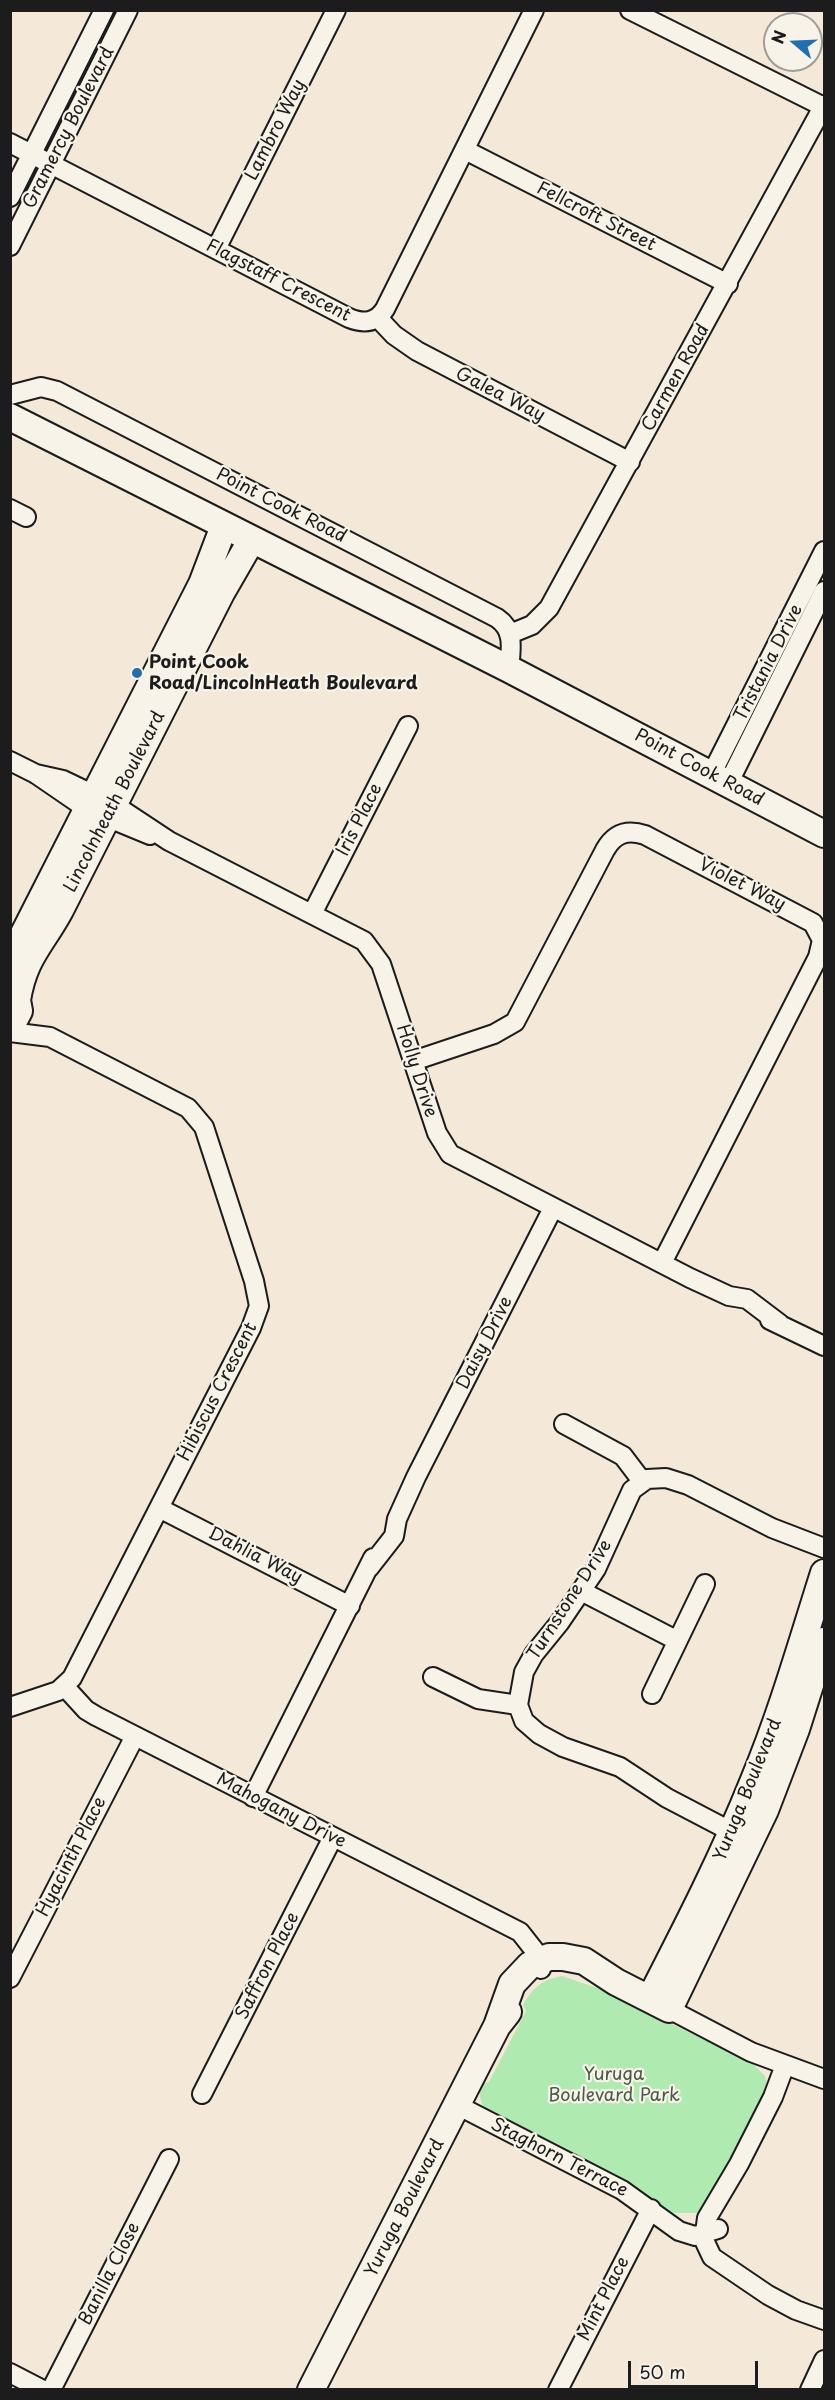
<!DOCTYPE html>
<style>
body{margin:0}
#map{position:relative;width:835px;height:2400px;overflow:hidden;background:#f4e8d8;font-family:"Playpen Sans",sans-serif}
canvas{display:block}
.frame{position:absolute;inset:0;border:12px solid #1c1c1c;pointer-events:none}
.north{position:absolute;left:763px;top:12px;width:60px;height:60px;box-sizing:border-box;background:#f7f3e8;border:2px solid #9f9d96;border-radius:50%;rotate:289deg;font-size:16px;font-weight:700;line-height:24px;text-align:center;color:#1c1c1c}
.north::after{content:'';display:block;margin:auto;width:21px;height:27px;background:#1f6fb2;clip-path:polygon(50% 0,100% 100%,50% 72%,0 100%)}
.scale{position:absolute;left:628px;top:2361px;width:130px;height:27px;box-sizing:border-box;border:3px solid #1c1c1c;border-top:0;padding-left:8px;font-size:18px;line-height:21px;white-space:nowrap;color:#1c1c1c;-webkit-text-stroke:4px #f7f3e8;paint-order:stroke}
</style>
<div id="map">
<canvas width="835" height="2400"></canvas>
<div class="frame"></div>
<div class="north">N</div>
<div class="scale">50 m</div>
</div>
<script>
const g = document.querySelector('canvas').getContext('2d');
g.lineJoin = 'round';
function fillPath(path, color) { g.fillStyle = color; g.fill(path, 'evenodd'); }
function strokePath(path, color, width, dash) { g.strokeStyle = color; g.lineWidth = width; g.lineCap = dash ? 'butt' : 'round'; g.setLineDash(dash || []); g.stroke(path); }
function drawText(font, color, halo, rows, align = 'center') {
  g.font = font + ' "Playpen Sans",sans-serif'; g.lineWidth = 4.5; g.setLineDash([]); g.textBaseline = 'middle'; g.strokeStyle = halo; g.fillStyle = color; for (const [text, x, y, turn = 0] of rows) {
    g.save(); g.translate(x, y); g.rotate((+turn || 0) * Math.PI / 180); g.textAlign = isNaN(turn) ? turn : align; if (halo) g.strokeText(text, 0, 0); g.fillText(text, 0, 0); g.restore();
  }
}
const green = new Path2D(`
 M 111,11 L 119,11 L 58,134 L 54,133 L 58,118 Z
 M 562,1976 L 603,1990 L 753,2064 L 765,2076 L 768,2089 L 722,2182 L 697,2213 L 674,2213 L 631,2186 L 487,2111 C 480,2103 478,2094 482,2084 L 489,2082 L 526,2011 L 523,2005 C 532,1989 542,1979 562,1976 Z`);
const street = new Path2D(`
 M 630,10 L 824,107
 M 10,143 L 349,318 C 364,324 376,323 385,309 L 534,10
 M 465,150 L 728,284
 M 10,197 L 104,10
 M 10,246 L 128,10
 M 216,249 L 336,10
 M 378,318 L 394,335 L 417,351 L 630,462
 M 10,395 L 41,387 L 57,391 L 497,618 C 515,630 511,649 509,669
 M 10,509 L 26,517
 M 510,634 L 532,625 L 549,608 L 824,105
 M 10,761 L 36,774 L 87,809 L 150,835
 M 36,774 L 63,780 L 113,804 L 169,841 L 364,941 L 381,964 L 437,1133 L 450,1154 L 690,1278 L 729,1296 L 747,1299 L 780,1324
 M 711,775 L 824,551
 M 728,784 L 824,591
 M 312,914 L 408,726
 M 10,1032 L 50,1037 L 188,1108 L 204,1127 L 254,1281 L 259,1306 L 251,1328 L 72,1678 L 58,1691 L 10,1707
 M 413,1061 L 494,1034 L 515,1022 L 605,850 C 614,834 626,829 645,835 L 813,923 L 822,940 L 818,957 L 662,1263
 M 770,1320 L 824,1346
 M 564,1424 L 623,1456 L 642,1481
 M 159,1508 L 350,1606
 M 369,1568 L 394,1536 L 397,1519 L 416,1477 L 553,1208
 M 581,1591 L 676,1640
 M 433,1677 L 478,1699 L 518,1705
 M 65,1687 L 86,1710 L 96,1716 L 520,1932 L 542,1960 L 541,1969
 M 652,1694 L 705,1584
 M 253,1797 L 373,1558
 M 732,1832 L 667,1798 L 620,1767 L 563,1747 L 539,1734 L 524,1721 L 518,1705 L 524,1672 L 534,1654 L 560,1622 L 596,1569 L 632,1490 L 647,1479 L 666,1478 L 688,1485 L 772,1528 L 824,1548
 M 10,1978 L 135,1736
 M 669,2009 L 751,2052 L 824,2079
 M 785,2065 L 773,2097 L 739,2164 L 707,2218 L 704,2240 L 712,2257 L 768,2295 L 796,2310 L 824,2320
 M 202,2094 L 333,1837
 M 457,2105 L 622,2190 L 679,2231 L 695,2236 L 718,2229
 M 10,2373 L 43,2390
 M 51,2390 L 169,2159
 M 558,2390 L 651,2209
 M 810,2390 L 824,2360`);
const secondary = new Path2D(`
 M 10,417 L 509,669 L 824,834
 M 11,959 L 202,584 L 224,526
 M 10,993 L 17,1000 L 19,1011 L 10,1028
 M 17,1000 C 24,957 41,945 60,910 L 221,593 L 251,541
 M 650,1999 C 687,1927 724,1855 754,1780 C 782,1713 802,1642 824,1573
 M 497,2026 L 512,1984 L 530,1965 L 549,1957 L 563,1957 L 584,1961 L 616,1982 L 669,2009 L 765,1810 L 796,1729 L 824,1641
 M 311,2390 L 497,2026 L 508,2012`);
const markers = [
 [137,673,6,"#1f6fb2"]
];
const streetNames = [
 ["Gramercy Boulevard",69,128,-63],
 ["Lambro Way",276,130,-63],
 ["Fellcroft Street",596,217,27],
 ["Flagstaff Crescent",278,281,27],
 ["Carmen Road",676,378,-61],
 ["Galea Way",500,395,27],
 ["Point Cook Road",281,506,27],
 ["Tristania Drive",769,663,-63],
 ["Point Cook Road",699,768,28],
 ["Lincolnheath Boulevard",115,802,-63],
 ["Iris Place",360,820,-63],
 ["Violet Way",742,885,27],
 ["Holly Drive",416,1071,72],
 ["Daisy Drive",485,1343,-63],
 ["Hibiscus Crescent",218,1392,-63],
 ["Dahlia Way",255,1556,27],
 ["Turnstone Drive",570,1600,-57],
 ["Yuruga Boulevard",748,1790,-68],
 ["Mahogany Drive",281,1811,27],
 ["Hyacinth Place",72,1857,-63],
 ["Saffron Place",268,1966,-63],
 ["Staghorn Terrace",559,2158,27],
 ["Yuruga Boulevard",405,2208,-63],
 ["Banilla Close",110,2274,-63],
 ["Mint Place",604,2299,-63]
];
const poiNames = [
 ["Point Cook",149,663],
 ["Road/LincolnHeath Boulevard",149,684]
];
const parkNames = [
 ["Yuruga",614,2075],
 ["Boulevard Park",614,2096]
];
fillPath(green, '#afeab0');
strokePath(street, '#1c1c1c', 22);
strokePath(secondary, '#1c1c1c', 30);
strokePath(street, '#f7f3e8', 18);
strokePath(secondary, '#f7f3e8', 26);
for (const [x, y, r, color] of markers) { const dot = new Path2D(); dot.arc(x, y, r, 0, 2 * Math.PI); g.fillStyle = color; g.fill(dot); strokePath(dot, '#f7f3e8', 2); }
drawText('18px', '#1c1c1c', '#f7f3e8', streetNames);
drawText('bold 18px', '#1c1c1c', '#f7f3e8', poiNames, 'left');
drawText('18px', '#485a48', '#f7f3e8', parkNames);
</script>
